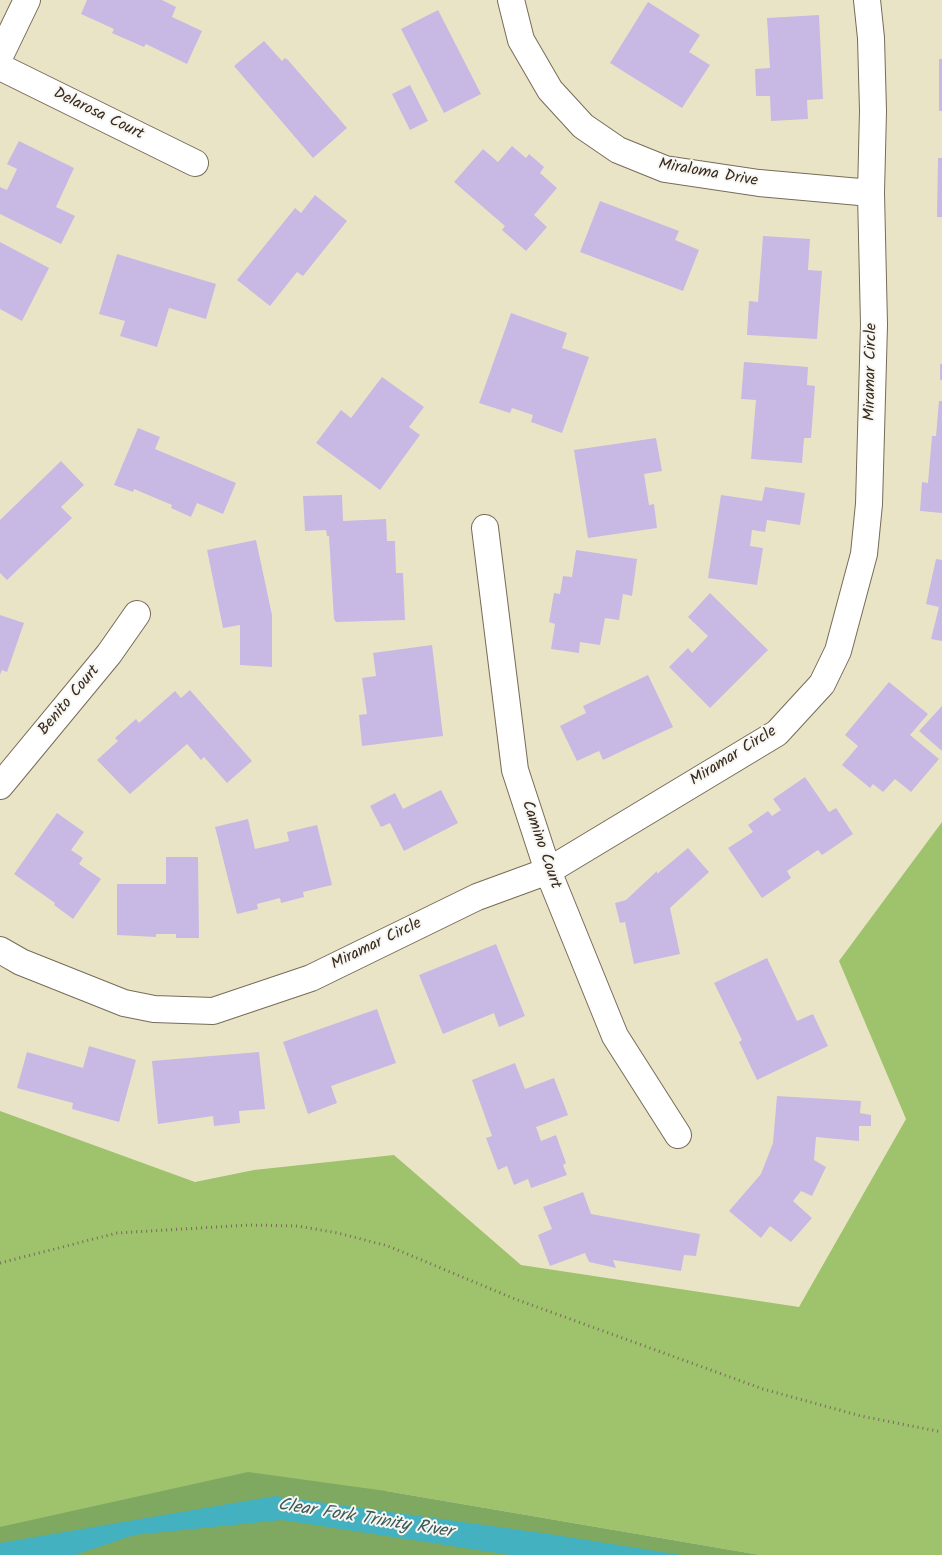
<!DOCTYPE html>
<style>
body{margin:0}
canvas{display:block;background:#eae4c6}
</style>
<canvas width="942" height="1555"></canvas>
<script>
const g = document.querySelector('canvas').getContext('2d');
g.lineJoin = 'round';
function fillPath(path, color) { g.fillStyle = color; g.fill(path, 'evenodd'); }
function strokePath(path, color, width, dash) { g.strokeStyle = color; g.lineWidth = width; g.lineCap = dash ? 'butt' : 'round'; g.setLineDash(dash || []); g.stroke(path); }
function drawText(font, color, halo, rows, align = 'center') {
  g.font = font + ' Kalam,sans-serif'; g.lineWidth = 4; g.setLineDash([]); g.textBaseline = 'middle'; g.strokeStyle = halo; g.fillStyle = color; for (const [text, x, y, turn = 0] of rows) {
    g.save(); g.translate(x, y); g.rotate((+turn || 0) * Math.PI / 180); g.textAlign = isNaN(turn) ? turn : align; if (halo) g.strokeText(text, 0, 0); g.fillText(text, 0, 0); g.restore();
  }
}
const green = new Path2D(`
 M 942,822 L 942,1555 L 760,1555 L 386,1491 L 0,1537 L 0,1111 L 195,1182 L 254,1170 L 394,1155 L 521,1265 L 799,1307 L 906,1119 L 839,961 Z`);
const forest = new Path2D(`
 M 248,1472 L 386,1491 L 760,1555 L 0,1555 L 0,1527 Z`);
const water = new Path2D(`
 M 275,1496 L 549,1534 L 681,1555 L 510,1555 L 282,1520 L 134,1535 L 75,1555 L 0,1555 L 0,1543 Z`);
const building = new Path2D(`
 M 87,0 L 162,0 L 176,7 L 172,17 L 202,31 L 187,64 L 146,44 L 144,47 L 112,33 L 114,29 L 81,14 Z
 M 648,2 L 700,35 L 689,52 L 710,65 L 682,108 L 610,63 Z
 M 438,10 L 481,94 L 444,113 L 401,29 Z
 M 819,15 L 823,99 L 807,100 L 808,119 L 771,121 L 770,96 L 756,96 L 755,69 L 770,68 L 767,18 Z
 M 264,41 L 282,61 L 285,58 L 288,60 L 347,128 L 313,158 L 234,66 Z
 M 939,59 L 942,59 L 942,111 L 939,111 Z
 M 410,85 L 428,121 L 410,130 L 392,94 Z
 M 19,141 L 74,168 L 56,207 L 75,216 L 61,244 L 0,214 L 0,187 L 7,190 L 17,169 L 7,164 Z
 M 512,146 L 526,158 L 529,154 L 544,167 L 540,173 L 557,188 L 534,215 L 547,227 L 526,251 L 502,230 L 505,226 L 454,182 L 483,149 L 498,162 Z
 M 938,158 L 942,158 L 942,217 L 937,217 Z
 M 315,195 L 347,221 L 303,276 L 297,272 L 270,306 L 237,280 L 295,208 L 301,213 Z
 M 600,201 L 679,231 L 675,240 L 699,250 L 683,291 L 580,252 Z
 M 763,236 L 810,239 L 808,270 L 822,271 L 817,339 L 747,335 L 749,301 L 758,302 Z
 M 0,242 L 49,268 L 22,321 L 0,309 Z
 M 117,254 L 216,284 L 206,319 L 169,308 L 157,347 L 120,336 L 125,321 L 99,314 Z
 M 511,313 L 567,333 L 562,348 L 589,357 L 562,433 L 531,422 L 533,415 L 512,408 L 510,413 L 479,403 Z
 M 744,362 L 808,367 L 807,385 L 815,386 L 811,438 L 804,438 L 802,463 L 751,459 L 756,400 L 741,399 Z
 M 940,364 L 942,364 L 942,380 L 940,380 Z
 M 382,377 L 424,407 L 409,427 L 420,435 L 380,490 L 316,443 L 341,410 L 351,418 Z
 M 939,401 L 942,401 L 942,513 L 920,511 L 922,482 L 928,483 L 932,436 L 936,436 Z
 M 138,428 L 160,437 L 155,449 L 236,483 L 223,514 L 197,503 L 191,517 L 171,508 L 172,505 L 134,489 L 133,492 L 114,485 Z
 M 656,438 L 662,471 L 644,474 L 649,505 L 654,504 L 657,528 L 588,538 L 574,450 Z
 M 61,461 L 84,485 L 61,507 L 72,518 L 7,580 L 0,573 L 0,520 Z
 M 765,487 L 805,493 L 800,525 L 767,520 L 765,532 L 752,530 L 750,546 L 763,548 L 757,585 L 708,578 L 721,495 L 762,501 Z
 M 342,495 L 343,521 L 386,519 L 387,541 L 395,541 L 396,573 L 403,573 L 405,620 L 336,622 L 334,619 L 329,536 L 327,536 L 326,530 L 305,531 L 303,496 Z
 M 256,540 L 272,615 L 272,667 L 240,665 L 240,625 L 223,628 L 207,550 Z
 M 576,550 L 637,559 L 632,596 L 623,594 L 619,620 L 605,618 L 600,645 L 580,642 L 579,653 L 551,649 L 555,624 L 549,622 L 554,593 L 560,594 L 563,576 L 572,577 Z
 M 936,559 L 942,560 L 942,641 L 931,639 L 939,607 L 926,604 Z
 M 710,593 L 768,650 L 710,708 L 669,667 L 688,648 L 692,653 L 708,636 L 688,617 Z
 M 0,615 L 24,623 L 7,672 L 2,670 L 0,675 Z
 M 432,645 L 443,736 L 362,746 L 359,715 L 367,714 L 362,678 L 376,676 L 373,653 Z
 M 648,675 L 673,727 L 603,760 L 599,751 L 577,761 L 560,726 L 586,713 L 583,706 Z
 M 889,682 L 928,714 L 910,735 L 939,759 L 911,792 L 895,779 L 883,792 L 873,784 L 870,788 L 842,765 L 858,746 L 845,735 Z
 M 190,690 L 252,761 L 227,783 L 204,757 L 201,760 L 187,744 L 130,794 L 97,760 L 118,741 L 115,738 L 136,719 L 139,723 L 175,691 L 181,698 Z
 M 942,706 L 942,751 L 919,731 Z
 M 805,777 L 829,812 L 836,808 L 853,834 L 822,855 L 818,850 L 787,871 L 791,878 L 762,898 L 728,848 L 753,832 L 748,825 L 768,811 L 772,816 L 781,810 L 773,799 Z
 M 441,790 L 458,823 L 404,851 L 390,823 L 381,827 L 370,806 L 395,793 L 403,809 Z
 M 57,813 L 84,832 L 71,850 L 83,858 L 79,864 L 101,879 L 73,919 L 54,905 L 55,903 L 14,874 Z
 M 248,819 L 255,849 L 289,841 L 287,832 L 317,825 L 332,885 L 303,892 L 304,897 L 281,903 L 280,898 L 257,904 L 258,909 L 237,914 L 215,827 Z
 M 688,848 L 709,872 L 670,908 L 680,954 L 634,964 L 625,922 L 620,923 L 615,903 L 626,900 L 657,871 L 657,874 Z
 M 166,857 L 198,857 L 199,938 L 176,938 L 176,934 L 156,934 L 156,937 L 117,935 L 117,884 L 166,884 Z
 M 496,944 L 525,1016 L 499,1027 L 494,1013 L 443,1034 L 419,975 Z
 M 767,958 L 797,1021 L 813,1014 L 828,1046 L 757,1080 L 739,1042 L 742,1040 L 714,983 Z
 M 377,1009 L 396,1063 L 331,1086 L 337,1103 L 308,1114 L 283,1042 Z
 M 89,1046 L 136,1060 L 119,1122 L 72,1109 L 73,1103 L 17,1088 L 27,1052 L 83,1068 Z
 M 259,1052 L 265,1109 L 239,1111 L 240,1123 L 214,1126 L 213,1116 L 158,1124 L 152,1061 Z
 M 515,1063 L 525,1089 L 554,1078 L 568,1115 L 536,1127 L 541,1141 L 556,1135 L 566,1163 L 563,1165 L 567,1175 L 531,1188 L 528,1179 L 514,1185 L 507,1166 L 498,1170 L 486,1138 L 492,1136 L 472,1080 Z
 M 777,1096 L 861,1101 L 860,1113 L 871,1115 L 871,1126 L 859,1126 L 859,1141 L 816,1137 L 814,1160 L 826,1167 L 812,1196 L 801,1191 L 793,1201 L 812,1218 L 791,1242 L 770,1226 L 761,1238 L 729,1211 L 761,1174 L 773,1143 Z
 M 583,1192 L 591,1214 L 700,1234 L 696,1256 L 684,1255 L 681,1271 L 613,1260 L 616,1268 L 589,1262 L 585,1253 L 550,1266 L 538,1235 L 552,1229 L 543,1207 Z`);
const path = new Path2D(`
 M 0,1263 L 117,1233 L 249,1225 L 298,1226 L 338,1233 L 388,1246 L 515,1299 L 763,1389 L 861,1416 L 942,1432`);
const street = new Path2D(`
 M 511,0 L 521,40 L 550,90 L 583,126 L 618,150 L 665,169 L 759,183 L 871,193
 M 0,56 L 27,0
 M 0,67 L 195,163
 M 485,528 L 515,770 L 548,871 L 615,1036 L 678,1135
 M 0,786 L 109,654 L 137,614
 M 0,950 L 21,962 L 124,1003 L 154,1009 L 213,1011 L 311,978 L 477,897 L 548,871 L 777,733 L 822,684 L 838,651 L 864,554 L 869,504 L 874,325 L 871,193 L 873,111 L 871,38 L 867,0`);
const streetNames = [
 ["Delarosa Court",98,115,26],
 ["Miraloma Drive",708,174,10],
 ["Miramar Circle",872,372,-89],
 ["Benito Court",70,701,-50],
 ["Miramar Circle",734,757,-32],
 ["Camino Court",540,845,71],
 ["Miramar Circle",377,945,-26]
];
const waterNames = [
 ["Clear Fork Trinity River",365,1520,9]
];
fillPath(green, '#9fc26c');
fillPath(forest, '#7fa860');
fillPath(water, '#43b1c0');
fillPath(building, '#c7b9e4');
strokePath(street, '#786b59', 28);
strokePath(path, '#786b59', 3, [1, 4]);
strokePath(street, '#fff', 26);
drawText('16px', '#3b2a1e', '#f6f6f2', streetNames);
drawText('italic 18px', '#3e5957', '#f6f6f2', waterNames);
</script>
